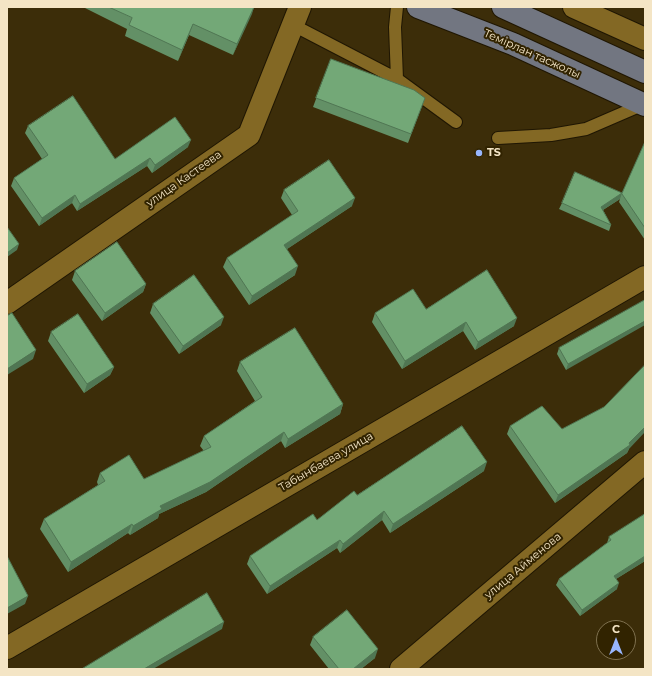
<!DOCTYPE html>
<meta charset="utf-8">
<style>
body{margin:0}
#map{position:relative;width:652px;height:676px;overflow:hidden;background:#3c2d09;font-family:Montserrat,sans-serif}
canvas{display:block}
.frame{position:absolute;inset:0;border:8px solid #f4e5c5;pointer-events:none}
.north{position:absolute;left:596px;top:620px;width:40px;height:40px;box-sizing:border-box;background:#312300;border:1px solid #7f714f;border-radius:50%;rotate:0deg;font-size:11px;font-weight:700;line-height:16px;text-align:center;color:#f4e5c5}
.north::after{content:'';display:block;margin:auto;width:14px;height:18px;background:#98b6fd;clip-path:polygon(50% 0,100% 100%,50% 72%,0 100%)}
</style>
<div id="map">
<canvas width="652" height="676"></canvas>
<div class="frame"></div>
<div class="north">С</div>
</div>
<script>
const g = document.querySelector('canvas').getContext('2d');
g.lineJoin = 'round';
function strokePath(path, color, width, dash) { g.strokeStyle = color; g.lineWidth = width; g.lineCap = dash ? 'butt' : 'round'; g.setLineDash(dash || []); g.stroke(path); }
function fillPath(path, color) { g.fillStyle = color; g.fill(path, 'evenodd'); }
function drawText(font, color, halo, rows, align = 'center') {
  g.font = font + ' Montserrat,sans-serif'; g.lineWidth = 4; g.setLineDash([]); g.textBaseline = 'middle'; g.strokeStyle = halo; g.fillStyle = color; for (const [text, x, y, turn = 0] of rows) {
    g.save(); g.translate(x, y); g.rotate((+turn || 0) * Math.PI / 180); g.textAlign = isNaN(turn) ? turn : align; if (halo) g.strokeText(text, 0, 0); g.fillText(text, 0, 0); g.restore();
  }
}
const lane = new Path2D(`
 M 397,7 L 395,27 L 397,79
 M 293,25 L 397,79 L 456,122
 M 498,138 L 551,135 L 586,129 L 644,104`);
const street = new Path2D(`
 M 574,7 L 645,39
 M 7,303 L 249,135 L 300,7
 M 7,648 L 645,277
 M 401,669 L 645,462`);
const primary = new Path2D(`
 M 418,7 L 513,44 L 645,105
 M 503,7 L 645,72`);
const wall = new Path2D(`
 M 83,7 L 254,7 L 233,55 L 189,35 L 178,61 L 125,36 L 127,29 Z
 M 331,59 L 425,98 L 408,143 L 313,107 Z
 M 28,126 L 115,159 L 188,147 L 152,173 L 147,166 L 77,211 L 72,203 L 39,226 L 11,186 L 14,178 L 42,159 L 25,133 Z
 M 645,142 L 645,240 L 619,202 L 620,199 L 603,210 L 611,225 L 609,231 L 559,209 L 562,203 L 622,193 Z
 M 284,190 L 352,206 L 287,249 L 295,275 L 249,305 L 223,267 L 227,258 L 292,215 L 281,198 Z
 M 75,271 L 146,284 L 143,292 L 102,321 L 72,280 Z
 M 645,300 L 566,370 L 557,354 L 559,348 Z
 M 153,304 L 221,325 L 179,354 L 150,313 Z
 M 426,309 L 514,326 L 475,350 L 463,331 L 402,369 L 372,322 L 375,313 Z
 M 51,332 L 114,367 L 110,375 L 84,393 L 48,341 Z
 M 240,362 L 343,404 L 340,414 L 285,448 L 281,441 L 206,492 L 159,514 L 158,518 L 130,535 L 128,533 L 68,572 L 40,529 L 44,519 L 98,485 L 97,482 L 100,473 L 144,479 L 204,451 L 200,446 L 204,436 L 255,401 L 237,371 Z
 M 510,426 L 562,429 L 629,449 L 627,453 L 555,503 L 507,434 Z
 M 484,471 L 390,533 L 382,520 L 340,553 L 337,548 L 267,594 L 247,564 L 250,556 L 317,520 L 357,495 Z
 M 645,514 L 645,561 L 616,579 L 617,589 L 580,616 L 556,585 L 559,579 L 607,543 L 609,537 Z
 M 313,637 L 375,658 L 361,669 L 329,669 L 310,645 Z`);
const shadedWall = new Path2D(`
 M 254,7 L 252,14 L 233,55 L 237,44 Z
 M 193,24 L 189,35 L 178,61 L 182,50 Z
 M 191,140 L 188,147 L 152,173 L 155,165 Z
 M 150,158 L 147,166 L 77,211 L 80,204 Z
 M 622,193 L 620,199 L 598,213 L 601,207 Z
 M 75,195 L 72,203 L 39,226 L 42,218 Z
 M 355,198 L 352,206 L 281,253 L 284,245 Z
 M 19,244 L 17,250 L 7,257 L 7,253 Z
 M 298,266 L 295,275 L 249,305 L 252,296 Z
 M 146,284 L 143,292 L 102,321 L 105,313 Z
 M 224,317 L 221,325 L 179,354 L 183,346 Z
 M 517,318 L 514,326 L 475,350 L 478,342 Z
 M 645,321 L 645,325 L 566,370 L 568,364 Z
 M 466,322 L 463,331 L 402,369 L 405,361 Z
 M 36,350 L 33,359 L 7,375 L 7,369 Z
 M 114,367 L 110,375 L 84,393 L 87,384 Z
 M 343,404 L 340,414 L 285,448 L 288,439 Z
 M 645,427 L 645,432 L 629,449 L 627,453 L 555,503 L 558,495 L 629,443 Z
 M 284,432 L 281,441 L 206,492 L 159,514 L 158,518 L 130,535 L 133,526 L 160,506 Z
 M 487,462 L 484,471 L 390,533 L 393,524 Z
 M 384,511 L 382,520 L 340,553 L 343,544 Z
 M 132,524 L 128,533 L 68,572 L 71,562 Z
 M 340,540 L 337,548 L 267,594 L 270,586 Z
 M 645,556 L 645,561 L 611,582 L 614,576 Z
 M 619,583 L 617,589 L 580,616 L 582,610 Z
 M 28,596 L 25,604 L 7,614 L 7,608 Z
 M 224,622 L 222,629 L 153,669 L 144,669 Z
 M 378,649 L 375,658 L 361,669 L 353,669 Z`);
const building = new Path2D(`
 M 109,7 L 254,7 L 237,44 L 193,24 L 182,50 L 129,25 L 132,18 Z
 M 331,59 L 414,90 L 425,98 L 411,134 L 316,98 Z
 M 73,96 L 115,159 L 175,117 L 191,140 L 155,165 L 150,158 L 80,204 L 75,195 L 42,218 L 14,178 L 48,155 L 28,126 Z
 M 645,142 L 645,228 L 622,194 Z
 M 329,160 L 355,198 L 284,245 L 298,266 L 252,296 L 227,258 L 298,211 L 284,190 Z
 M 575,172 L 622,193 L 601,207 L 611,225 L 562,203 Z
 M 7,227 L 19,244 L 7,253 Z
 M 117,242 L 146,284 L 105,313 L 75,271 Z
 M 487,270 L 517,318 L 478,342 L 466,322 L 405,361 L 375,313 L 413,289 L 426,309 Z
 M 194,275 L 224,317 L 183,346 L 153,304 Z
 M 645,300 L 645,321 L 568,364 L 559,348 Z
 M 12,313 L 36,350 L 7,369 L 7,316 Z
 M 78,314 L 114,367 L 87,384 L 51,332 Z
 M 295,328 L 343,404 L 288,439 L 284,432 L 210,482 L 160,506 L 162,509 L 133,526 L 132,524 L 71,562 L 44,519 L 105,481 L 100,473 L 129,455 L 144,479 L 211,447 L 204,436 L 262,397 L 240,362 Z
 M 645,365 L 645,427 L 629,443 L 630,445 L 558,495 L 510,426 L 542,406 L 562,429 L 604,407 Z
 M 462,426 L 487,462 L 393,524 L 384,511 L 343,544 L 340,540 L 270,586 L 250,556 L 313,514 L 317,520 L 354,491 L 357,495 Z
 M 645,514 L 645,556 L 614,576 L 619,583 L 582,610 L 559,579 L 611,540 L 609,537 Z
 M 7,556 L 28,596 L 7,608 Z
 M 207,593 L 224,622 L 144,669 L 82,669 Z
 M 347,610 L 378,649 L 353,669 L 339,669 L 313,637 Z`);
const markers = [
 [479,153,4,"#98b6fd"]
];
const streetNames = [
 ["Темірлан тасжолы",532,54,24],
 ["улица Кастеева",184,179,-35],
 ["Табынбаева улица",326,462,-30],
 ["улица Айменова",523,566,-40]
];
const poiNames = [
 ["TS",487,153]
];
strokePath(lane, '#1f1603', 14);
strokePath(street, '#1f1603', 24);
strokePath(primary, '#1f1603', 24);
strokePath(lane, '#836824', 12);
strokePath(street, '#836824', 22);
strokePath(primary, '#727681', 22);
fillPath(wall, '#639066');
fillPath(shadedWall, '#507653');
fillPath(building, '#73a877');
strokePath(building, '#507653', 1);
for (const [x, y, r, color] of markers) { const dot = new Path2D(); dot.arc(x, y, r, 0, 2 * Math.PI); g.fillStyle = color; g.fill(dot); strokePath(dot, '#312300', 1.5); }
drawText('11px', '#f4e5c5', '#312300', streetNames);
drawText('bold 11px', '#f4e5c5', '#312300', poiNames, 'left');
</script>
